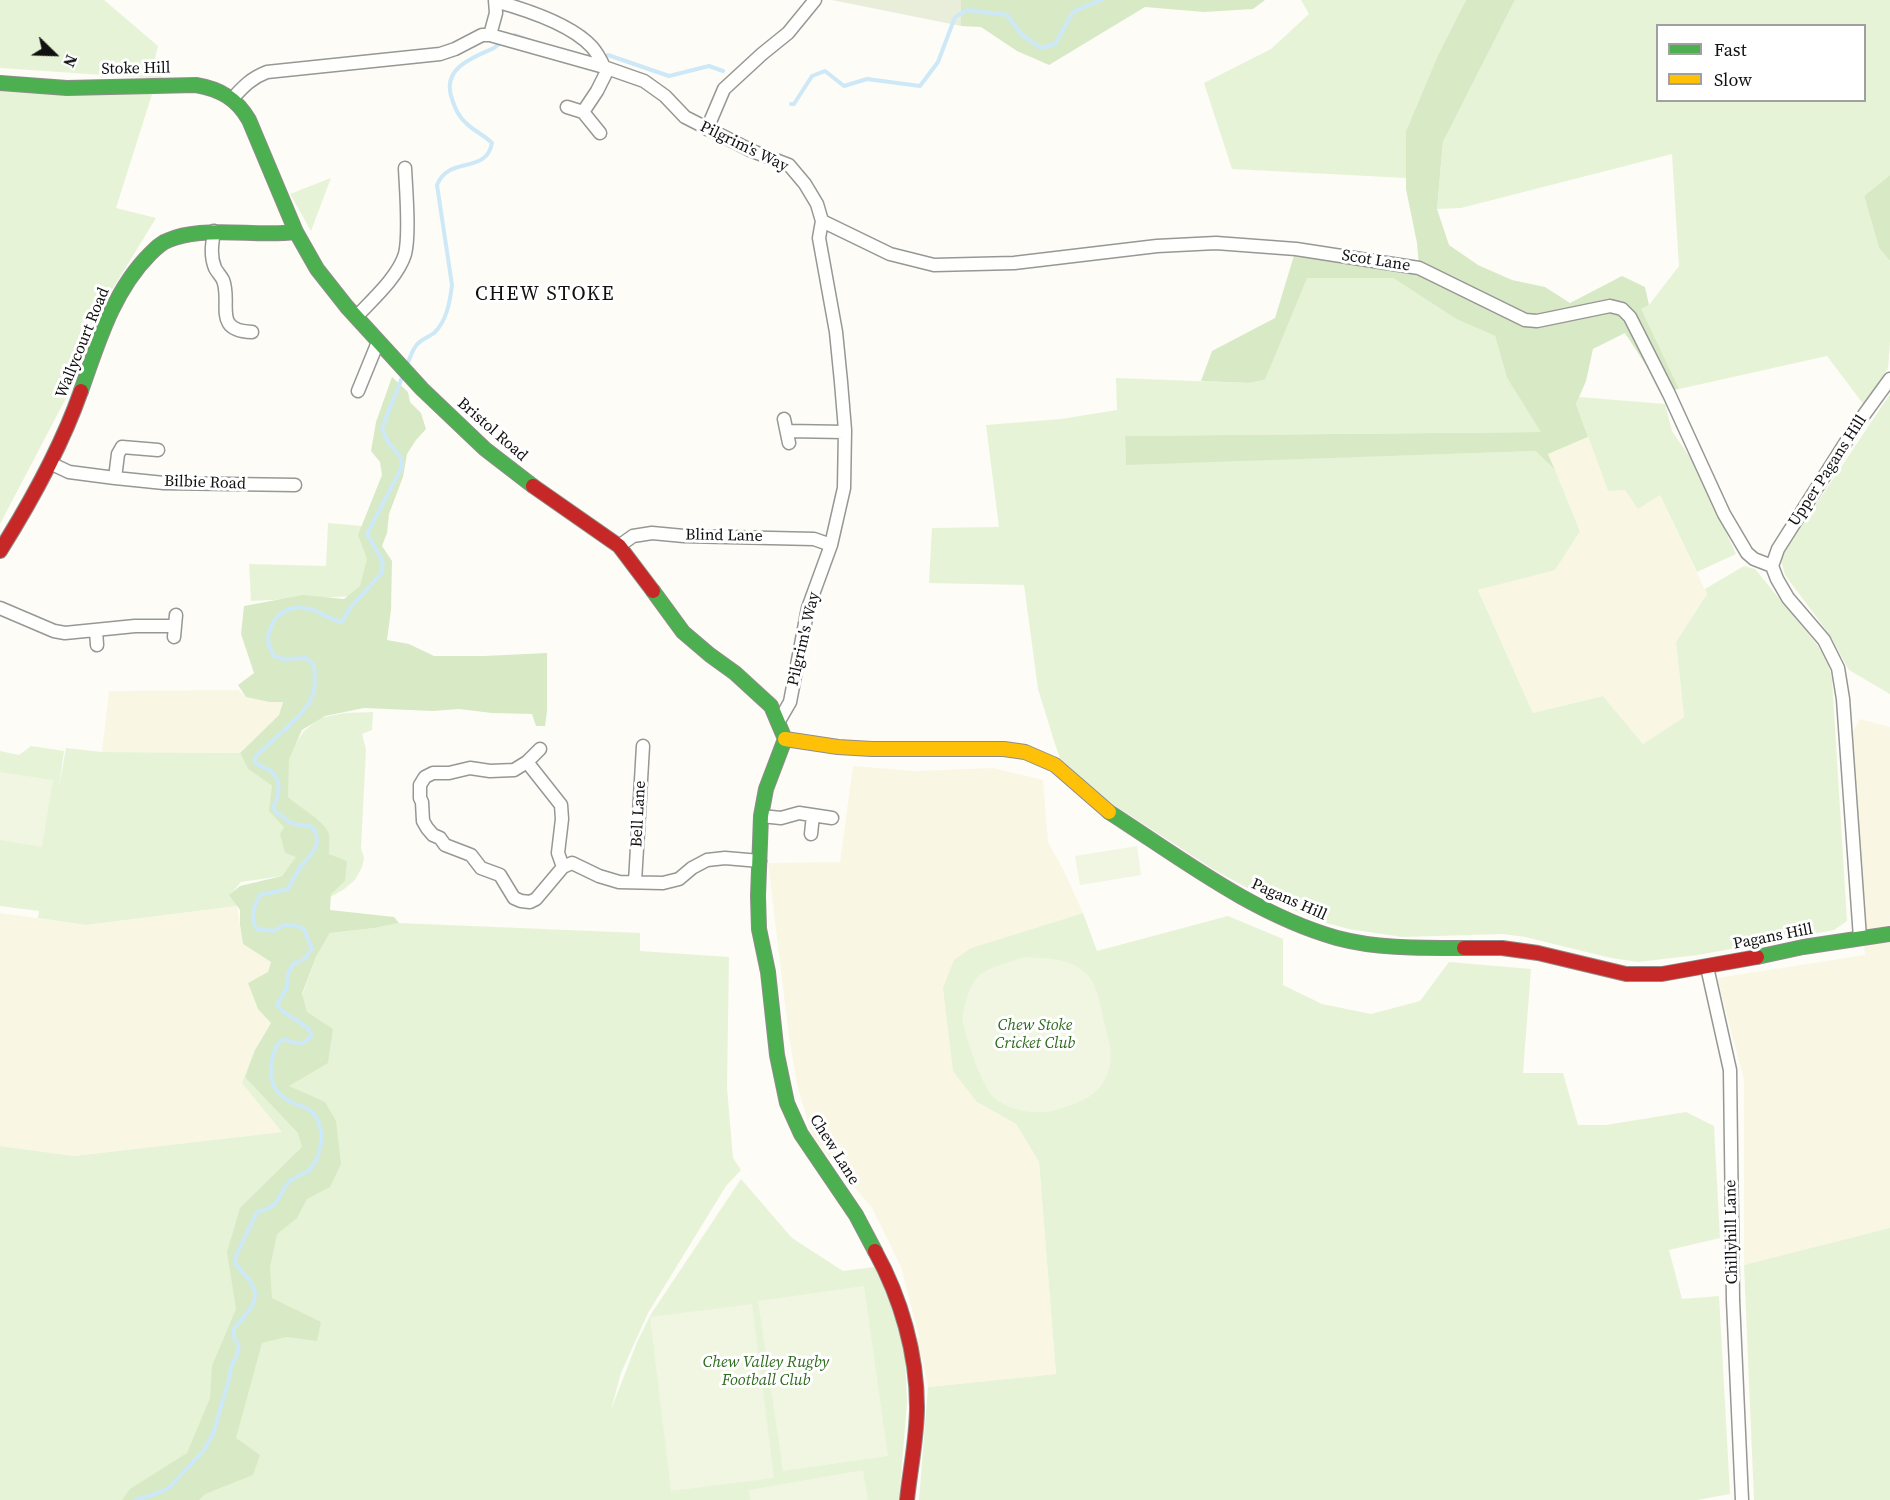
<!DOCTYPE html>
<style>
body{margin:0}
#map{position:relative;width:1890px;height:1500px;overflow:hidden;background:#fdfcf7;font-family:"Source Serif 4",serif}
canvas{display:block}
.legend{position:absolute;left:1656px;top:24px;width:210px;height:78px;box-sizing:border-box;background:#fff;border:2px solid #a0a0a0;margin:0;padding:8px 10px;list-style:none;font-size:18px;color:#111}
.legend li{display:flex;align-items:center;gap:12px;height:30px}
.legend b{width:30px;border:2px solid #a0a0a0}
.north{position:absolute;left:24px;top:24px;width:60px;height:60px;-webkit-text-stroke:4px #fff;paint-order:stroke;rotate:113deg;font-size:16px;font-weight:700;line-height:24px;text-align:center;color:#111}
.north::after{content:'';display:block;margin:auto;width:21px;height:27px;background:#111;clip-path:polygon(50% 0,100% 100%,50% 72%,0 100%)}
</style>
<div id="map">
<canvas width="1890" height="1500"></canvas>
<ul class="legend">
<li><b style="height:8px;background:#4caf50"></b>Fast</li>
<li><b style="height:8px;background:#ffc107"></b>Slow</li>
</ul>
<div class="north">N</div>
</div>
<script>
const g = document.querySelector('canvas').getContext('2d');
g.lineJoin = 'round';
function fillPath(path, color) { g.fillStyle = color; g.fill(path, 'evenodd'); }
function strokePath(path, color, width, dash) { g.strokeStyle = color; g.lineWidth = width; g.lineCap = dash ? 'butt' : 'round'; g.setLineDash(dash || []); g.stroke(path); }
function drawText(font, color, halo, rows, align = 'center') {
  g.font = font + ' "Source Serif 4",serif'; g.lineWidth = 6; g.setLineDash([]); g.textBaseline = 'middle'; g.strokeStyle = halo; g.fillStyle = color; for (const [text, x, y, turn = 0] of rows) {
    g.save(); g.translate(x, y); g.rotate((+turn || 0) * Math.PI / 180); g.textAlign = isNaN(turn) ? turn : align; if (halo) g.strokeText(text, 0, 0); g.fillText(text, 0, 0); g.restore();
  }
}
const farmland = new Path2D(`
 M 1588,437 L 1608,491 L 1625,489 L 1660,495 L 1707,594 L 1676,642 L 1684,717 L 1643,744 L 1603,696 L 1533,713 L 1478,590 L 1555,569 L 1580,530 L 1548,454 Z
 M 238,690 L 246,697 L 269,702 L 283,701 L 279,715 L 240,753 L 102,752 L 109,691 Z
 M 1860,719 L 1890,727 L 1890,1230 L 1744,1265 L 1744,1080 L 1717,978 L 1865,955 L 1846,743 Z
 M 853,766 L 915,771 L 993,768 L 1043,780 L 1048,842 L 1064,871 L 1083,913 L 971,948 L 977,1102 L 1016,1124 L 1039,1162 L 1056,1374 L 928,1387 L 923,1361 L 909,1338 L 919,1337 L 901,1267 L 872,1208 L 813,1138 L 798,1089 L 789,1037 L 768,863 L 840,862 Z
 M 237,906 L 243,944 L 271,962 L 268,972 L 271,1023 L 255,1050 L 283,1132 L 74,1156 L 0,1146 L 0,913 L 86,925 Z`);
const green = new Path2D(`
 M 0,0 L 104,0 L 158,46 L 154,61 L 163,79 L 0,68 Z
 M 1301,0 L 1466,0 L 1438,55 L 1406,131 L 1406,178 L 1232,169 L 1204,83 L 1271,49 L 1309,14 Z
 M 1515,0 L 1890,0 L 1890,175 L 1864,196 L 1879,248 L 1890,261 L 1890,342 L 1888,368 L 1864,405 L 1827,356 L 1679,389 L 1640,309 L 1649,305 L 1679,266 L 1672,154 L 1461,208 L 1437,209 L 1443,142 ZM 1658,26 L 1864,26 L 1864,100 L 1658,100 Z
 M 0,89 L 153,91 L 116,208 L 156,218 L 112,290 L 65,400 L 0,524 Z
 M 331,178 L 311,231 L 290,194 Z
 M 1306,278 L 1393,278 L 1456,319 L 1495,336 L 1507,378 L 1542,432 L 1125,436 L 1126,464 L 1537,451 L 1555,470 L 1580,531 L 1555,570 L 1478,590 L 1533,713 L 1603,696 L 1643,744 L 1684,717 L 1676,642 L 1707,594 L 1705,589 L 1744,566 L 1755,569 L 1818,646 L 1828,662 L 1832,680 L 1847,921 L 1834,930 L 1698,955 L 1638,962 L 1611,958 L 1525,937 L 1503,934 L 1402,937 L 1349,929 L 1315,920 L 1253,891 L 1216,871 L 1103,798 L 1060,758 L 1055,744 L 1038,689 L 1024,585 L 929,583 L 932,528 L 999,527 L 986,425 L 1061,419 L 1117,410 L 1116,378 L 1249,383 L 1265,380 Z
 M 1890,394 L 1890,694 L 1849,670 L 1829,634 L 1785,575 L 1781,560 L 1787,548 Z
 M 1579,397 L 1665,404 L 1672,431 L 1695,465 L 1736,554 L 1697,572 L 1660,495 L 1638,509 L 1625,490 L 1608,491 L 1576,404 Z
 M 328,523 L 362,526 L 375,562 L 355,596 L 251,601 L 249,564 L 326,566 Z
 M 373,712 L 372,730 L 362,734 L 366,749 L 361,848 L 364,858 L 362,867 L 355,880 L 343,890 L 332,896 L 290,902 L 306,865 L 286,807 L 286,758 L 304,731 L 320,718 L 345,713 Z
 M 31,746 L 64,751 L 59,788 L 66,748 L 102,752 L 240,753 L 248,769 L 272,786 L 285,827 L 297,857 L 282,876 L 241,882 L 230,895 L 237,906 L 86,925 L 38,918 L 39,911 L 0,906 L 0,751 L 19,755 Z
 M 1083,913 L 1097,951 L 1228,916 L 1283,939 L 1283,985 L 1322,1004 L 1371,1014 L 1420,1001 L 1449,962 L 1531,969 L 1523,1073 L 1563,1073 L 1578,1125 L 1606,1125 L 1686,1112 L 1714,1126 L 1720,1238 L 1669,1250 L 1682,1299 L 1719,1296 L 1730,1494 L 1697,1500 L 919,1500 L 928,1387 L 1056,1374 L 1039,1162 L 1016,1124 L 977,1102 L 953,1071 L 943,988 L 954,960 L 971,948 Z
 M 399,923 L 640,933 L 640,951 L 729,957 L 727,1088 L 733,1158 L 741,1170 L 726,1186 L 648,1313 L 621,1373 L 611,1410 L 637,1342 L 651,1314 L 741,1179 L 792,1238 L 843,1271 L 874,1267 L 898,1304 L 905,1354 L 907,1403 L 899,1500 L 0,1500 L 0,1146 L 74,1156 L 282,1132 L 242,1083 L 255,1050 L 299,1004 L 316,957 L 330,933 L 375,928 Z
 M 1890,1228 L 1890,1500 L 1754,1500 L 1744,1265 Z`);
const forest = new Path2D(`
 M 961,0 L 1265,0 L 1253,9 L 1204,12 L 1145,7 L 1049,65 L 1017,51 L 981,27 L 961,26 Z
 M 1466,0 L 1515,0 L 1443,142 L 1437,209 L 1449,245 L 1478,265 L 1512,280 L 1545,287 L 1570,303 L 1622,276 L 1645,287 L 1649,305 L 1641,309 L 1679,389 L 1662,390 L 1625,333 L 1593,349 L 1586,381 L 1576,404 L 1588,437 L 1548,454 L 1555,470 L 1536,451 L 1126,465 L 1125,436 L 1541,432 L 1507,378 L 1495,336 L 1456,319 L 1393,278 L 1307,278 L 1265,380 L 1249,383 L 1201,381 L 1212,351 L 1275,318 L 1296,249 L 1419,267 L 1417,243 L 1406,189 L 1406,131 L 1438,55 Z
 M 1890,175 L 1890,261 L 1879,248 L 1864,196 Z
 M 392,377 L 408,392 L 410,402 L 421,413 L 426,429 L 416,440 L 407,454 L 403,477 L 389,514 L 387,533 L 382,546 L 392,561 L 391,610 L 387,640 L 409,644 L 434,656 L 484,656 L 547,653 L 547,711 L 545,726 L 536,726 L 532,714 L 492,713 L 459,709 L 433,711 L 364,708 L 325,716 L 302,730 L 289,759 L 288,797 C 299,807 325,821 329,834 C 330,839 329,847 329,854 L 347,861 L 345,881 L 331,894 L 330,910 L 394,917 L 399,923 L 375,928 L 330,933 L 316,957 L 302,994 L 307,1012 L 333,1029 L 328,1063 L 289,1086 L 325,1102 L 336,1121 L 341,1164 L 330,1187 L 307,1199 L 297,1218 L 277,1234 L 270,1267 L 272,1298 L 321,1322 L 317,1341 L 286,1337 L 262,1343 L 236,1438 L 260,1455 L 253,1475 L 205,1494 L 199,1500 L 122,1500 L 130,1489 L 187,1453 L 210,1398 L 212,1366 L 236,1309 L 227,1252 L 240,1208 L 302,1147 L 298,1133 L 245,1077 L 255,1050 L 271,1023 L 258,1009 L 248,983 L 268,972 L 271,962 L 243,944 L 240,925 L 240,910 L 229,895 L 240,886 L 282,876 L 296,857 L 285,853 L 280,834 L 284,827 L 269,811 L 272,786 L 248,769 L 240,753 L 279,715 L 283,702 L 269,702 L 246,697 L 238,685 L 254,673 L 241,634 L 244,606 L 303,595 L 344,599 L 360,586 L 367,559 L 358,535 L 382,475 L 380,462 L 371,451 L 376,422 Z`);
const cemetery = new Path2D(`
 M 832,0 L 961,0 L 961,26 Z`);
const pitch = new Path2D(`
 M 0,772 L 53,780 L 42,847 L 0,840 Z
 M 1137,846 L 1141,875 L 1080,885 L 1075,856 Z
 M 1024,957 C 1049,958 1084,958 1095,987 C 1100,999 1102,1013 1105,1026 C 1110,1043 1114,1058 1107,1075 C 1098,1095 1086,1100 1066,1107 C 1043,1116 1013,1114 993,1097 C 983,1088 965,1037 963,1022 C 961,1010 971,980 982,973 C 991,967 1013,961 1024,957 Z
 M 864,1286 L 888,1456 L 783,1471 L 758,1301 Z
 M 752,1304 L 774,1478 L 671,1491 L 650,1317 Z
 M 863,1470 L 868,1500 L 750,1500 L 749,1490 Z`);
const stream = new Path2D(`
 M 515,35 L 531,41
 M 608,55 L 669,76 L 709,66 L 723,71
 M 791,104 L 794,104 L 812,76 L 825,71 L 844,86 L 867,79 L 920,86 L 938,62 L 955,17 L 968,10 L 1007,15 L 1022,35 L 1041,48 L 1055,44 L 1073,12 L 1101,0
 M 407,365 C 411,356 413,346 421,341 C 425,338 430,336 434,333 C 447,321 450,301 452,285 L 437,185 C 449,155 486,175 492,143 C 484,135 474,131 466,123 C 458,116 455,108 452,99 C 441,69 471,58 494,48 L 499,44 L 500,39
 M 135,1500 L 155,1494 L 169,1488 L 204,1450 L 213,1434 L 230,1376 L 231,1365 L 236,1358 L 239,1346 L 234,1338 L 234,1328 C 244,1316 261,1303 253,1286 C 249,1278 240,1270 235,1263 L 236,1256 L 257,1212 C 285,1206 276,1191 293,1179 C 298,1175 304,1175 309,1170 C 324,1155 327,1122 308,1109 C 304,1106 300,1106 295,1104 C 273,1095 267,1079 273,1056 C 275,1048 277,1043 285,1039 C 297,1045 305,1046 312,1034 C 304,1020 285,1018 277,1005 L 287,987 L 288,974 L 293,964 L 304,959 L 312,949 L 304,929 L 294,925 L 284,925 L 274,931 L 257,929 C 249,917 254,907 260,895 L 288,889 L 300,867 L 310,856 L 317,844 L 316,832 L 310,826 L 292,824 L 276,812 L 273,807 C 279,797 282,783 273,773 C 269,769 260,766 255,763 L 255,757 C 271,740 307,715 313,694 C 316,685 315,675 314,665 L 306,658 L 283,659 L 274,656 C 267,645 266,637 272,625 C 279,608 299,604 316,611 C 325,615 332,620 342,622 L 350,608 L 381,574 L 383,564 L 381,558 L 367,534 L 401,469 C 404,455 396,453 388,442 C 386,438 384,433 382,428 L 403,375`);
const street = new Path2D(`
 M 495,1 C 524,9 571,24 592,47 C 597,53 601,60 604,67
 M 490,35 L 496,13 L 495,0
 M 232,99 C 243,87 251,78 267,72 L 440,54 L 455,49 L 482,35 L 490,35 L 604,67 L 644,81 L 665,96 L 685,117 L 752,151 L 789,165 L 805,184 L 817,204 L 822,221 L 819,238 L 836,332 L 841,382 L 845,430 L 844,488 L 831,545 L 808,608 L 790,702 L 779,721
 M 567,107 L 583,112 L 600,133
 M 583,112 L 597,91 L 608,69
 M 707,129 L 724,89 L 762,54 L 788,33 L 815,0
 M 822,221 L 890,254 L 934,265 L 1014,263 L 1157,246 L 1216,243 L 1296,249 L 1419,268 L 1525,320 L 1537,321 L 1610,306 L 1622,309 L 1630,317 L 1669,394 L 1724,514 L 1747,553 L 1754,559 L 1772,566
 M 214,231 C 212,244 210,256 215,268 C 217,272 221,276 223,280 C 232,303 212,331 252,332
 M 356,317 C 372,300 398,277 405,254 C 410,234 406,190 405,168
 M 358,391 L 378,342
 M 784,419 L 789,443
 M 787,431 L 845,432
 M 50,463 L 69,472 L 115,478 L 118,454 L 122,447 L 158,450
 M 115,478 L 164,483 L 295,485
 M 619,546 L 633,536 L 652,533 L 684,536 L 814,539 L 831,545
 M 1772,566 L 1777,579 L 1788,598 L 1824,640 L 1838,668 L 1843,699 L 1860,938
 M 1772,566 L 1778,549 L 1858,423 L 1890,379
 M 0,608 L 54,631 L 65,633 L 135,626 L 174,626
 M 96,630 L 97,645
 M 174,637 L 176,615
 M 540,749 L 527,762 L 561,805 L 562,819 L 558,853 L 563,867
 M 527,762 L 514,770 L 490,771 L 470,768 L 449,773 L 433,773 L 425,777 L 420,785 L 420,798 L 422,802 L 423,821 L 427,828 L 433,835 L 440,838 L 445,845 L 471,855 L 481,868 L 500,875 L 514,898 L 521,901 L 530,902 L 536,899 L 563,867 L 572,863 L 599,876 L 619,882 L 663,883 L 679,879 L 692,868 L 707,860 L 725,858 L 760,861
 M 761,816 L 781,818 L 799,813 L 832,818
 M 811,834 L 813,815
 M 635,882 L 643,746
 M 1707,967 L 1730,1070 L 1733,1300 L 1742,1500`);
const fast = new Path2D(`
 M 0,83 L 67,88 L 196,85 C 220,89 237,99 249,120 L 296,232 L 317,269 L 347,307 L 422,389 L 485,449 L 533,486
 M 81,391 C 98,343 113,291 150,254 C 156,248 162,242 169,240 C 178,236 189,234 200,233 C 232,230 264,236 296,232
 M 653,591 L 683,632 L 710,655 L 735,673 L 771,706 L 785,739
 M 785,739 L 766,789 L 761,816 L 758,896 L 759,929 L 768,972 L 777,1055 L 787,1103 L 801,1134 L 856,1215 L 875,1251
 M 1109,812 C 1182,859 1253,914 1337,938 C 1378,949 1422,948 1464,948
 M 1757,957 L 1803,947 L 1890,934`);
const slow = new Path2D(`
 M 785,739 L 838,747 L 872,749 L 1004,749 L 1025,752 L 1055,765 L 1109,812`);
const jam = new Path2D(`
 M 533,486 L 619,546 L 653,591
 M 0,551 C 32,500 61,448 81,391
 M 1464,948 L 1502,948 L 1538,953 L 1626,974 L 1662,974 L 1757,957
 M 875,1251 C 901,1298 917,1354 917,1407 C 917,1438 910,1470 907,1500`);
const streetNames = [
 ["Stoke Hill",136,69,-1],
 ["Pilgrim's Way",744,147,26],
 ["Scot Lane",1376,261,9],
 ["Wallycourt Road",83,343,-68],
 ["Bristol Road",492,430,41],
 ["Upper Pagans Hill",1828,471,-57],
 ["Bilbie Road",205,483,2],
 ["Blind Lane",724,536,1],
 ["Pilgrim's Way",804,639,-77],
 ["Bell Lane",639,814,-87],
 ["Pagans Hill",1289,900,24],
 ["Pagans Hill",1773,937,-11],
 ["Chew Lane",834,1150,58],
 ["Chillyhill Lane",1732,1232,-91]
];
const parkNames = [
 ["Chew Stoke",1035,1026],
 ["Cricket Club",1035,1044],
 ["Chew Valley Rugby",766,1363],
 ["Football Club",766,1381]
];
const quarterNames = [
 ["CHEW STOKE",545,295]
];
fillPath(farmland, '#f9f7e4');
fillPath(green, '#e7f3d7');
fillPath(forest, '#d8eac5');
fillPath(cemetery, '#e9eedb');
fillPath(pitch, '#f0f6e1');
strokePath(stream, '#cde8f7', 4);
strokePath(street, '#979795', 15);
strokePath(fast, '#8e8d8b', 16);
strokePath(slow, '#8e8d8b', 16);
strokePath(jam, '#8e8d8b', 16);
strokePath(street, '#fffffe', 12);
strokePath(fast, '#4caf50', 14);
strokePath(slow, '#ffc107', 14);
strokePath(jam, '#c62828', 14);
drawText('16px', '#111', '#fff', streetNames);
drawText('italic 16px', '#2f6b1f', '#fff', parkNames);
g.letterSpacing = '1.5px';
drawText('20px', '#111', '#fff', quarterNames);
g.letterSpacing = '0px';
</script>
